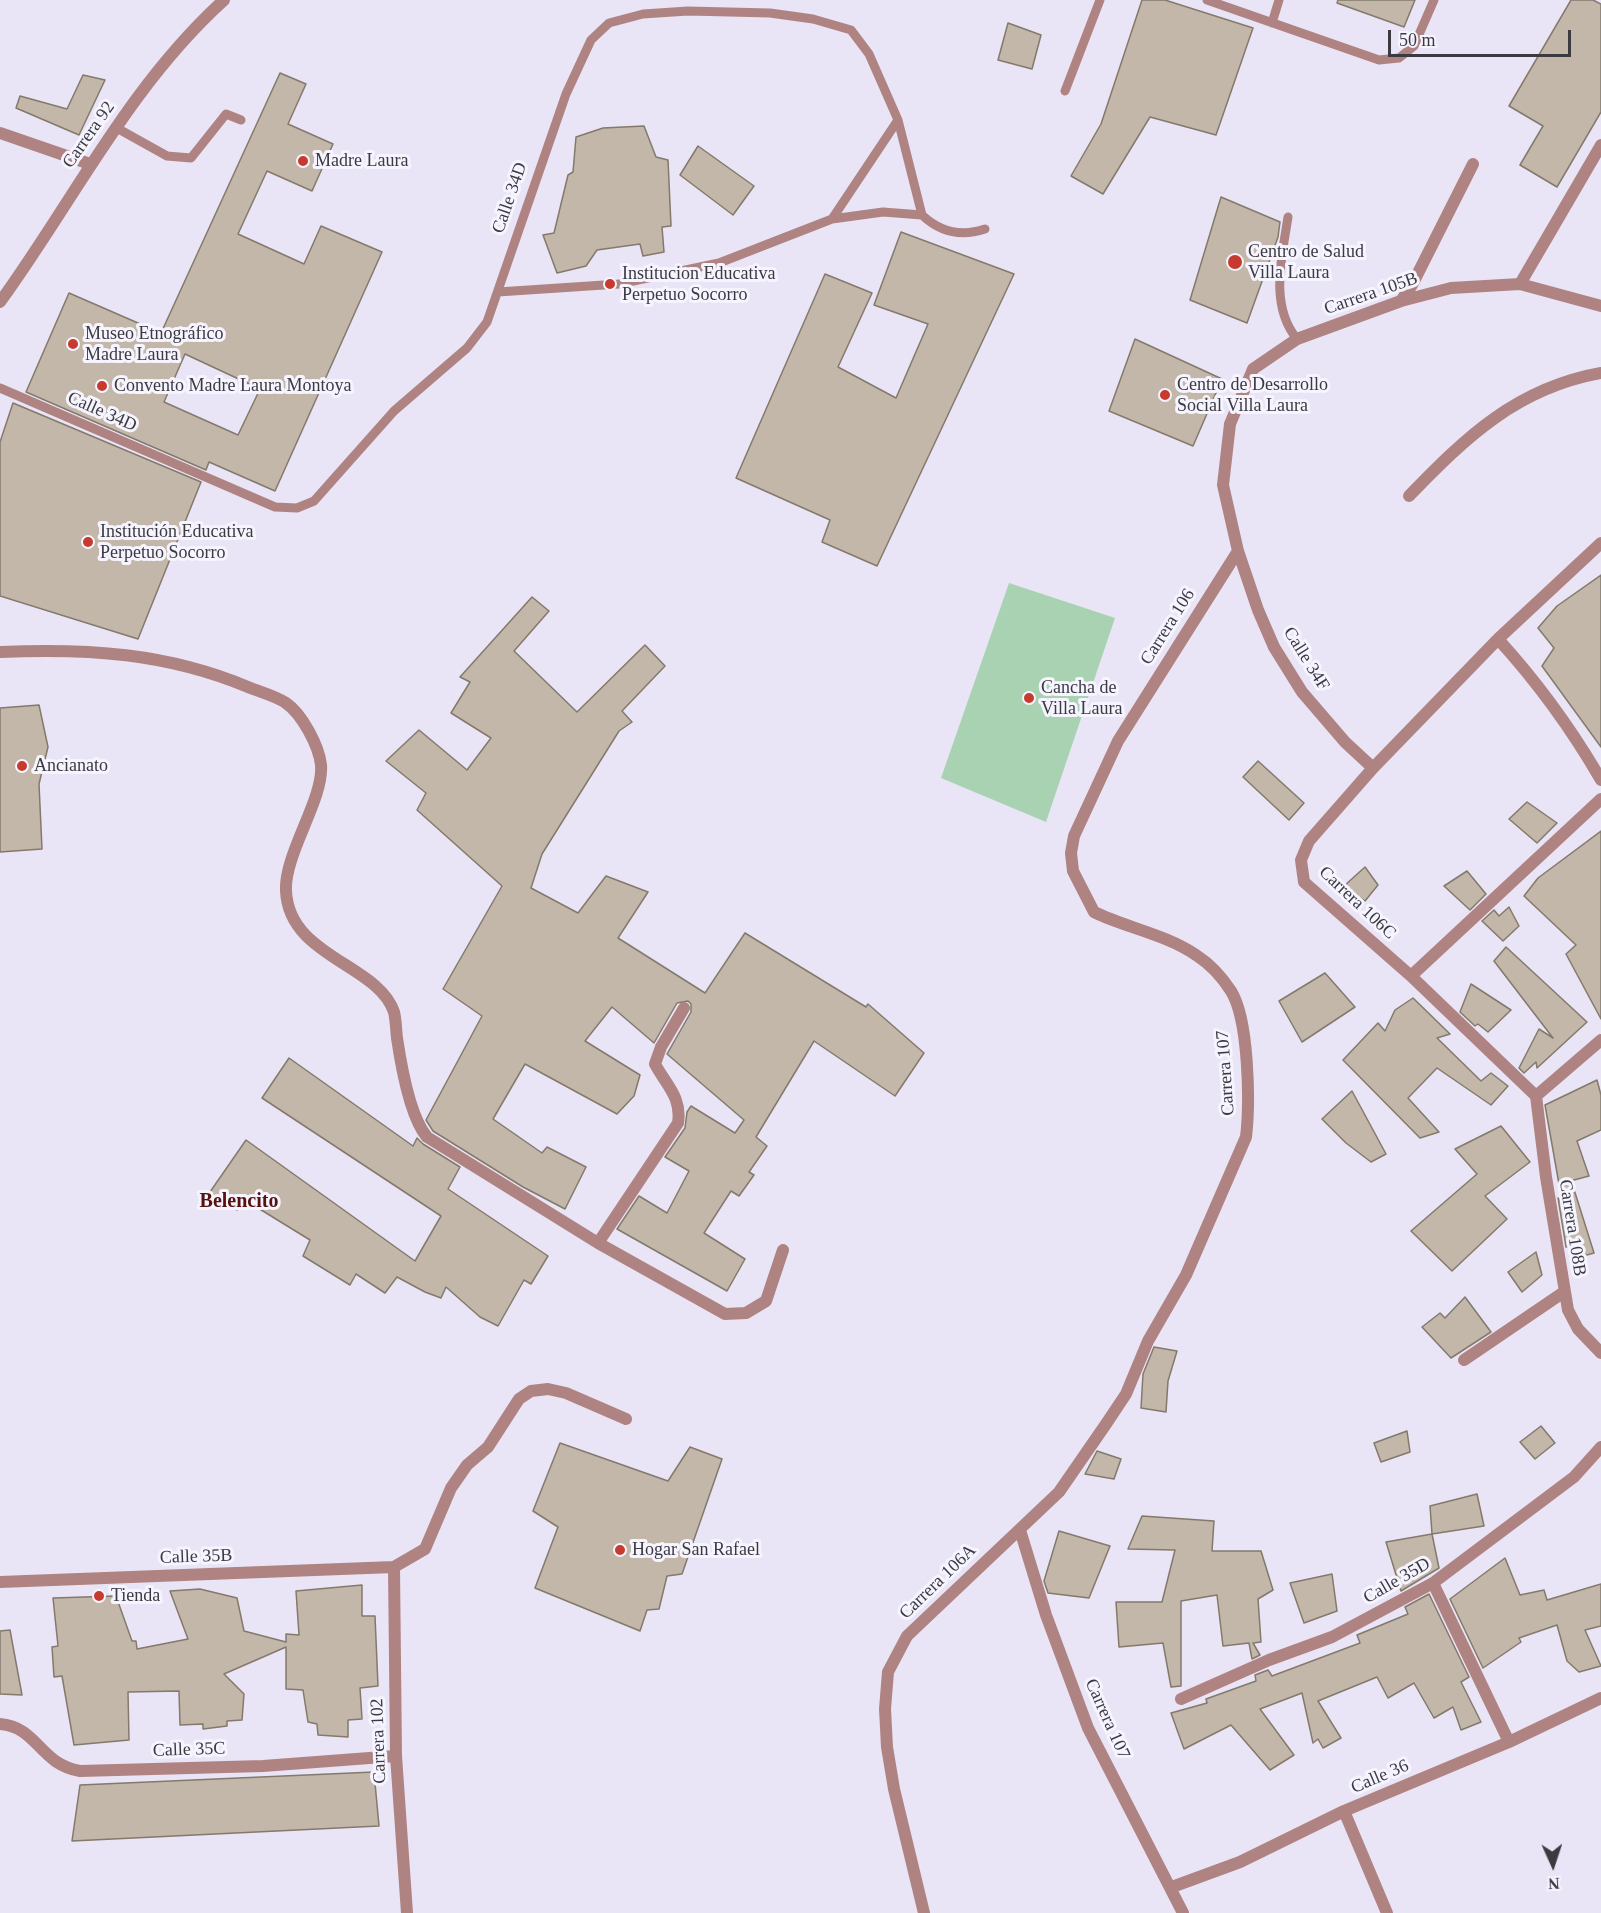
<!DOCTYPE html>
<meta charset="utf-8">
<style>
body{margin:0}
#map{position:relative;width:1601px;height:1913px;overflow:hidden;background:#e9e5f6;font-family:"Times New Roman",serif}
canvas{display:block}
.north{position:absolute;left:1523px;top:1835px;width:60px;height:60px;-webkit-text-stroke:4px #f6f4fe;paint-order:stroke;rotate:177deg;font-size:16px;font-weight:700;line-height:24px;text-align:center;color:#3b3a41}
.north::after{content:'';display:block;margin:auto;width:21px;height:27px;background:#3b3a41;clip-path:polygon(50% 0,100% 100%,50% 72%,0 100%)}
.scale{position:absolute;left:1388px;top:30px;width:183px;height:27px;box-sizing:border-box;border:3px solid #3b3a41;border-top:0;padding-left:8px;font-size:18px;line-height:21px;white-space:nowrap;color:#3b3a41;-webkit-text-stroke:4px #f6f4fe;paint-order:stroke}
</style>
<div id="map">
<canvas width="1601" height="1913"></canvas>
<div class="north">N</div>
<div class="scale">50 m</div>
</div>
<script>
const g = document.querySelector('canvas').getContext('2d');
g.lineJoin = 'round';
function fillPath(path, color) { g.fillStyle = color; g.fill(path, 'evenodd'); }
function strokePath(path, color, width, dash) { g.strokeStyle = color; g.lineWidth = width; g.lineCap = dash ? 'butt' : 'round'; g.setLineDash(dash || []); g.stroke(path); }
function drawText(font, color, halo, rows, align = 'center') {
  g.font = font + ' "Times New Roman",serif'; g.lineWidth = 6; g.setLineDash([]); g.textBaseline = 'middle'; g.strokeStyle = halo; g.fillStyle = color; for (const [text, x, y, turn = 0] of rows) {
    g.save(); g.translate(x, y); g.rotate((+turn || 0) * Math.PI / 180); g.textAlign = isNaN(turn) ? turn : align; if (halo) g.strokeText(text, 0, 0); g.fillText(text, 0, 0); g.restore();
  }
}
const green = new Path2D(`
 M 1009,583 L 1115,618 L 1046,822 L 941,778 Z`);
const building = new Path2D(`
 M 1142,0 L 1165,0 L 1253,28 L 1216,135 L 1150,117 L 1103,194 L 1071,176 L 1101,124 Z
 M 1338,0 L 1415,0 L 1404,27 L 1337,3 Z
 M 1571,0 L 1593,0 L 1601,4 L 1601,112 L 1557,187 L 1520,165 L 1543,126 L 1509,106 Z
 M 1008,23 L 1041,35 L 1032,69 L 998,60 Z
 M 280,73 L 306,84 L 288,124 L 333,144 L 312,191 L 267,171 L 238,234 L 304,264 L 321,226 L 382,252 L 275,491 L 209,462 L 206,470 L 26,392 L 69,293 L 161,333 ZM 185,354 L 260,389 L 238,435 L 164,402 Z
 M 83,75 L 105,80 L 79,135 L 16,108 L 20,96 L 67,109 Z
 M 644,126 L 656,157 L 668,160 L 671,226 L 662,227 L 664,252 L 643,256 L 640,244 L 597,250 L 586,266 L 557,273 L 543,235 L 554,233 L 568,175 L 573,172 L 576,137 L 603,128 Z
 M 698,146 L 754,186 L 733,215 L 680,175 Z
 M 1221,197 L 1280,222 L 1278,237 L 1247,323 L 1190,300 Z
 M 901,232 L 1014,274 L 877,566 L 822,542 L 830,520 L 736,478 L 825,274 L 872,293 L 838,367 L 896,398 L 928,324 L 874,305 Z
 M 1135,339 L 1222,379 L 1193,446 L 1109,411 Z
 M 13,403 L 201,482 L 138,639 L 0,596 L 0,442 Z
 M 1601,575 L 1601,747 L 1542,666 L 1554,648 L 1538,628 L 1557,606 Z
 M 532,597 L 549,611 L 514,651 L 577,712 L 645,645 L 665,666 L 622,711 L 632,722 L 619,731 L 542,854 L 531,888 L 578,913 L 606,876 L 648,892 L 618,938 L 705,993 L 745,933 L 866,1007 L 868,1004 L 924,1053 L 895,1096 L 814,1041 L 756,1137 L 767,1146 L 749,1172 L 754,1175 L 739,1196 L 731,1191 L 704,1233 L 745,1259 L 727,1291 L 617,1229 L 639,1196 L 667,1213 L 689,1171 L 665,1157 L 685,1128 L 687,1112 L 691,1106 L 735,1133 L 744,1120 L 667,1054 L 691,1012 L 691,1004 L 688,1001 L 677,1003 L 654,1043 L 612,1007 L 585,1041 L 640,1075 L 634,1096 L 617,1114 L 525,1064 L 493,1119 L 542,1153 L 547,1147 L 586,1167 L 565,1209 L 523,1187 L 433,1131 L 426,1120 L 482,1016 L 443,989 L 502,886 L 417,810 L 426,793 L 386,761 L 419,730 L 467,770 L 491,738 L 451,713 L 470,682 L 460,677 Z
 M 39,705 L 48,747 L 39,784 L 42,849 L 0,852 L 0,708 Z
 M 1258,761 L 1304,803 L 1289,820 L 1243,777 Z
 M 1527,802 L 1557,823 L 1537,843 L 1509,819 Z
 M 1601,831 L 1601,1019 L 1566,954 L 1576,945 L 1524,896 L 1538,878 Z
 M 1365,867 L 1378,885 L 1365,901 L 1344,886 Z
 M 1467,871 L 1486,894 L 1470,910 L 1444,886 Z
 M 1509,907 L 1519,926 L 1503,941 L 1482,921 L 1494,910 L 1499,916 Z
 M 1506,947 L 1587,1022 L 1537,1068 L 1536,1062 L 1524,1073 L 1519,1068 L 1539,1029 L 1553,1038 L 1494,961 Z
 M 1325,973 L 1355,1007 L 1302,1042 L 1279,1001 Z
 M 1471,984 L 1511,1010 L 1488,1032 L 1478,1024 L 1475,1026 L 1460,1012 Z
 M 1413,998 L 1450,1034 L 1437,1038 L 1481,1081 L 1491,1073 L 1508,1086 L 1491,1105 L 1437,1068 L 1408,1098 L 1439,1132 L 1420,1138 L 1343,1060 L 1378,1023 L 1385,1031 L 1395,1010 Z
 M 289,1058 L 413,1146 L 417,1138 L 423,1144 L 460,1167 L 448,1189 L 548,1256 L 531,1284 L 524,1280 L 498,1326 L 480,1317 L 446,1287 L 441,1298 L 425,1292 L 397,1277 L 385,1293 L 356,1274 L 350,1285 L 303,1256 L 310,1240 L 245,1200 L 237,1210 L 210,1192 L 246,1140 L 415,1261 L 441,1216 L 262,1098 Z
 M 1597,1080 L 1601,1095 L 1601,1130 L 1577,1141 L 1589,1176 L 1559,1184 L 1545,1105 Z
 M 1352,1091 L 1386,1154 L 1371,1162 L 1346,1143 L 1322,1119 Z
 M 1501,1126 L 1530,1162 L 1485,1196 L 1507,1219 L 1452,1271 L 1411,1231 L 1477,1174 L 1455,1149 Z
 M 1572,1183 L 1594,1253 L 1576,1258 L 1572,1246 L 1566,1247 L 1558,1198 L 1563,1205 L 1559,1186 Z
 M 1536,1252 L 1542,1275 L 1522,1292 L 1508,1272 Z
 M 1465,1297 L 1491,1332 L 1451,1358 L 1422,1327 L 1440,1313 L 1445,1318 Z
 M 1154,1347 L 1177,1351 L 1168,1381 L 1166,1412 L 1141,1408 L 1143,1374 Z
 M 1541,1426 L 1555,1443 L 1535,1459 L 1520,1442 Z
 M 1407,1431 L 1410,1452 L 1381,1462 L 1374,1443 Z
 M 560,1443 L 668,1481 L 690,1447 L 722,1459 L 682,1574 L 667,1576 L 659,1609 L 647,1610 L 640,1631 L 535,1588 L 558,1527 L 533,1511 Z
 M 1097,1451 L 1121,1459 L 1114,1479 L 1085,1474 Z
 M 1477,1494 L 1484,1526 L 1432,1534 L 1430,1506 Z
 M 1142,1516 L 1214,1521 L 1212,1551 L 1261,1551 L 1273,1590 L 1258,1599 L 1261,1642 L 1253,1643 L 1260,1655 L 1252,1659 L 1249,1643 L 1223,1646 L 1217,1595 L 1181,1601 L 1181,1686 L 1171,1687 L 1163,1643 L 1119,1647 L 1116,1602 L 1162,1602 L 1175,1550 L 1128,1549 Z
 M 1059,1531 L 1110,1546 L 1089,1598 L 1048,1593 L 1044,1581 Z
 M 1432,1534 L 1439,1568 L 1401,1591 L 1386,1542 Z
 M 1505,1558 L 1520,1595 L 1544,1590 L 1547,1600 L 1601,1584 L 1601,1626 L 1585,1630 L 1601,1666 L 1579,1672 L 1567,1661 L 1557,1625 L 1519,1638 L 1521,1642 L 1483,1668 L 1450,1599 Z
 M 1332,1574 L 1337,1611 L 1304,1623 L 1290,1583 Z
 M 362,1585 L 362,1616 L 375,1616 L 378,1686 L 360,1688 L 362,1719 L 348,1720 L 348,1737 L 318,1735 L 317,1724 L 308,1722 L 303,1690 L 286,1689 L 286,1647 L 224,1674 L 244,1694 L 242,1720 L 227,1721 L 227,1726 L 203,1729 L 203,1724 L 180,1725 L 179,1691 L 128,1692 L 129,1740 L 74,1745 L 62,1676 L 54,1677 L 52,1647 L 58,1646 L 53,1598 L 116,1596 L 132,1641 L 136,1641 L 137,1649 L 188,1639 L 170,1591 L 200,1589 L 237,1598 L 244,1631 L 286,1642 L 286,1634 L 299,1635 L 296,1591 Z
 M 1429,1594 L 1469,1677 L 1461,1682 L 1481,1722 L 1461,1730 L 1453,1707 L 1434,1718 L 1414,1683 L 1388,1698 L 1377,1677 L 1318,1701 L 1341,1738 L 1323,1748 L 1318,1739 L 1313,1743 L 1302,1693 L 1260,1709 L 1294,1755 L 1270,1770 L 1231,1725 L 1184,1749 L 1171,1713 L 1207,1703 L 1206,1699 L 1256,1681 L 1255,1675 L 1268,1670 L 1272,1676 L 1360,1643 L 1357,1635 L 1408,1614 L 1405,1607 Z
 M 10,1630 L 22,1695 L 0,1694 L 0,1631 Z
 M 374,1772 L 379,1826 L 72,1841 L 80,1785 Z`);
const lane = new Path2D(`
 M 1207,0 L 1379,60 L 1399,58 L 1414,46 L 1434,0
 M 1272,23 L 1279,0
 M 1065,91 L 1100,0
 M 115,127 L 167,156 L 191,158 L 226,114 L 241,120
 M 1288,217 C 1282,257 1269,305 1297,339
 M 832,219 L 898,120
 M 498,292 L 619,284 L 719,263 L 832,219 L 883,212 L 922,215
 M 0,388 L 275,507 L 297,508 L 314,501 L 394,411 L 467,348 L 487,322 L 566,94 L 591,40 L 609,23 L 643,14 L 688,11 L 770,13 L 813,19 L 851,30 L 869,54 L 898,120 L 922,215 C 940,232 961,237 985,229`);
const street = new Path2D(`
 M 0,133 L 90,164
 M 1520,284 L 1601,145
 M 1401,301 L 1412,285 L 1473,164
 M 0,302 C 74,200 129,86 224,0
 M 1409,496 C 1466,437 1517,388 1601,373
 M 1498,639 C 1538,683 1571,728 1601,780
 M 0,652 C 87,648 167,653 248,687 C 260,692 276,696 286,703 C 302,714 319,746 321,765 C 324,799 284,854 286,891 C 289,957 378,964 394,1012 C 396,1020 396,1030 397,1038 C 401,1065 410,1117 427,1137 L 598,1243 L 725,1314 L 746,1313 L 766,1301 L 783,1250
 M 1373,768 L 1345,742 L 1302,692 L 1274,647 L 1258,610 L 1238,551 L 1223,485 L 1230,424 L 1253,369 L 1297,339 L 1401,301 L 1451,288 L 1520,284 L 1601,306
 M 1411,976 L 1601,799
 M 1536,1096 L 1411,976 L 1304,882 L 1301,860 L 1309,841 L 1373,768 L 1498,639 L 1601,543
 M 1536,1096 L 1546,1177 L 1568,1310 L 1578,1329 L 1601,1353
 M 1536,1096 L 1601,1040
 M 598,1243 L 678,1123 C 682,1097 666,1085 655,1064 L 661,1047 L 684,1008
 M 1464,1360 L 1564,1292
 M 1020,1530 L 1046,1615 L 1088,1728 L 1183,1913
 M 394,1567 L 396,1756 L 407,1913
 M 0,1582 L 394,1567 L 425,1549 L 451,1488 L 467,1465 L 488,1447 L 519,1399 L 531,1391 L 548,1389 L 566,1393 L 626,1419
 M 1433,1583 L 1509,1742
 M 1181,1699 L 1269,1660 L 1332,1637 L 1433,1583 L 1574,1477 L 1601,1447
 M 0,1724 C 38,1727 39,1764 80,1771 L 263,1766 L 396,1756
 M 1344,1811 L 1387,1913
 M 1172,1887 L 1240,1862 L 1344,1811 L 1509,1742 L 1601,1698
 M 924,1913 L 894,1789 L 887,1747 L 885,1709 L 888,1672 L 907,1636 L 1059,1492 L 1106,1424 L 1126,1394 L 1148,1341 L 1186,1275 L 1246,1137 C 1250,1103 1249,1020 1231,991 C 1222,977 1210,964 1196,955 C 1165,934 1127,928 1094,912 L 1073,871 L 1071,853 L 1074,836 L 1118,741 L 1238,551`);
const markers = [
 [303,161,6,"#c73a2e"],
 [1235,262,8,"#c73a2e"],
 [610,284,6,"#c73a2e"],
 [73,344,6,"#c73a2e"],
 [102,386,6,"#c73a2e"],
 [1165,395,6,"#c73a2e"],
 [88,542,6,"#c73a2e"],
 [1029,698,6,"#c73a2e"],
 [22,766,6,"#c73a2e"],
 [620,1550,6,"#c73a2e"],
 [99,1596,6,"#c73a2e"]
];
const streetNames = [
 ["Carrera 92",89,135,-55],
 ["Calle 34D",510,198,-71],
 ["Carrera 105B",1371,294,-19],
 ["Calle 34D",102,412,24],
 ["Carrera 106",1168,627,-58],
 ["Calle 34F",1306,659,58],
 ["Carrera 106C",1357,903,43],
 ["Carrera 107",1226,1073,-94],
 ["Carrera 108B",1572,1228,81],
 ["Calle 35B",196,1557,-2],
 ["Calle 35D",1397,1581,-30],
 ["Carrera 106A",938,1582,-44],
 ["Carrera 107",1107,1719,66],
 ["Carrera 102",379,1741,-92],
 ["Calle 35C",189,1750,-2],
 ["Calle 36",1380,1777,-23]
];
const poiNames = [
 ["Madre Laura",315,161],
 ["Centro de Salud",1248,252],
 ["Villa Laura",1248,273],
 ["Institucion Educativa",622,274],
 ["Perpetuo Socorro",622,295],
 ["Museo Etnográfico",85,334],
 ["Madre Laura",85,355],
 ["Centro de Desarrollo",1177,385],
 ["Social Villa Laura",1177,406],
 ["Convento Madre Laura Montoya",114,386],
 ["Institución Educativa",100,532],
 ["Perpetuo Socorro",100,553],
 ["Cancha de",1041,688],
 ["Villa Laura",1041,709],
 ["Ancianato",34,766],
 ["Hogar San Rafael",632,1550],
 ["Tienda",111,1596]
];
const neighbourhoodNames = [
 ["Belencito",239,1202]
];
fillPath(green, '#a9d2b3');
fillPath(building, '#c3b7a9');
strokePath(building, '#83796c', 1.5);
strokePath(lane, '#b08383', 9);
strokePath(street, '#b08383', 12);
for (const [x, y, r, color] of markers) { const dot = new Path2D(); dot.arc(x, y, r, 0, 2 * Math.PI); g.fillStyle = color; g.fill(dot); strokePath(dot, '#f6f4fe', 2); }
drawText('18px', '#3b3a41', '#f6f4fe', streetNames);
drawText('18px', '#3b3a41', '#f6f4fe', poiNames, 'left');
drawText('bold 20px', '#57130e', '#f6f4fe', neighbourhoodNames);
</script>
